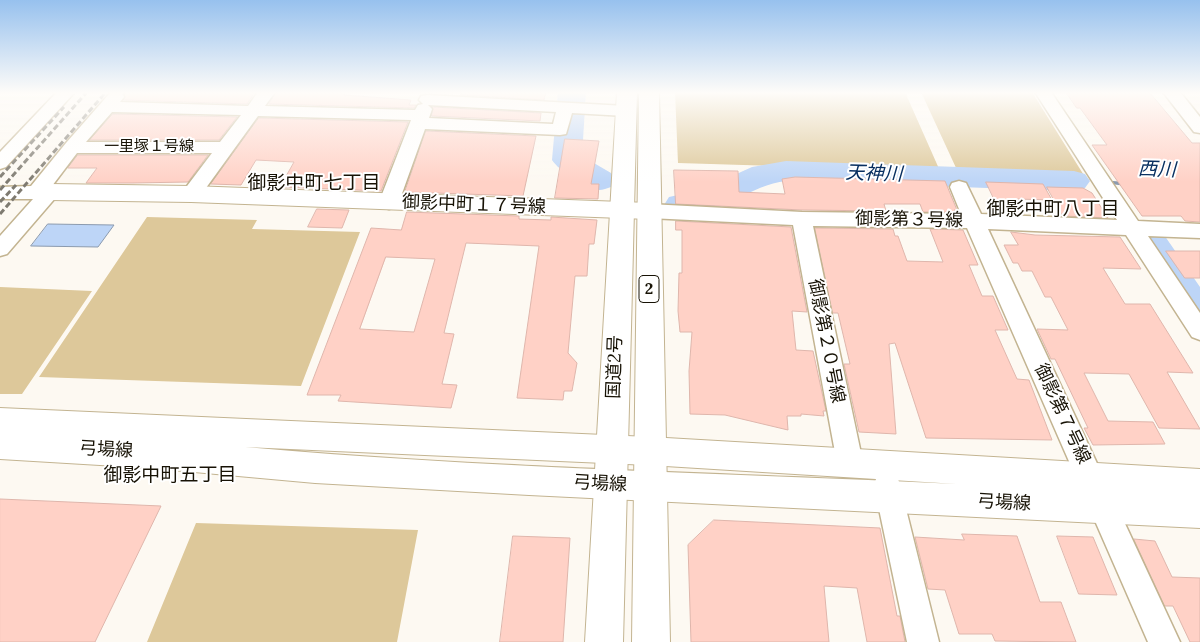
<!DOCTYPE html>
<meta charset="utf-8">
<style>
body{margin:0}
canvas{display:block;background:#fdf9f2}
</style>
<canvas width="1200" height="642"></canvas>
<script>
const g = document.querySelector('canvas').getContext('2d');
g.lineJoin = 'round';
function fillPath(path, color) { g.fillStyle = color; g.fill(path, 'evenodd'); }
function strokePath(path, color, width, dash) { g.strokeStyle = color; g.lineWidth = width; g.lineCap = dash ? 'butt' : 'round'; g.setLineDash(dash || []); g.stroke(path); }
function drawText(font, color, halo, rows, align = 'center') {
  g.font = font + ' Lora,"Noto Sans JP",serif'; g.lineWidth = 4; g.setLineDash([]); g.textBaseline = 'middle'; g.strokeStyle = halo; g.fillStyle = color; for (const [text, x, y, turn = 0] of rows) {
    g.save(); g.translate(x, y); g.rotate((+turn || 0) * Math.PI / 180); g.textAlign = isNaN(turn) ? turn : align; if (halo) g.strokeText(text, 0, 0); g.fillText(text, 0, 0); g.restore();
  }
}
const green = new Path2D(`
 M 675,92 L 905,92 L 940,171 L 678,163 Z
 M 921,92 L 1032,92 L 1085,177 L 957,170 Z
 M 147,217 L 257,220 L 252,229 L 360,232 L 301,386 L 39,377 Z
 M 0,287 L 92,291 L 22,394 L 0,394 Z
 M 196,523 L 418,530 L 397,642 L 147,642 Z`);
const water = new Path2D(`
 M 48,224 L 114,225 L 98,247 L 31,246 Z`);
const stream = new Path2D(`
 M 1113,181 L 1126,182 L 1129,184 L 1126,186 L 1111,184 L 1110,183 Z`);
const river = new Path2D(`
 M 558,92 L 586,92 L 582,156 L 611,173 L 616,180 L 611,187 C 607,188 603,190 599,190 C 587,189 558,170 552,160 Z
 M 786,161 L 1074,171 L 1085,174 L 1090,181 L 1085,188 L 1074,191 L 786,181 C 746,185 711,225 669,213 L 664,205 L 669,197 L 701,190 L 752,167 Z
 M 1148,225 L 1160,229 L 1200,287 L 1200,331 L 1187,326 L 1131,237 L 1136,229 Z`);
const building = new Path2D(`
 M 125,92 L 255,92 L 247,104 L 124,100 Z
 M 277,92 L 346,92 L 344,95 L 411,100 L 409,105 L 416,105 L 414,108 L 269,104 Z
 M 462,92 L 546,92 L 544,100 L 461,95 Z
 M 1066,92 L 1150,93 L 1192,143 L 1200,143 L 1200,222 L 1185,221 L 1181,216 L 1142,216 L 1092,145 L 1107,145 L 1080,108 L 1077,108 Z
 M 433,107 L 541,113 L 540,121 L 432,116 Z
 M 113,114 L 237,117 L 219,140 L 90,140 Z
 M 259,118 L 408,122 L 381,191 L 280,187 L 294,162 L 256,160 L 241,185 L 211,184 Z
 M 426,131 L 536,136 L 523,196 L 405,192 Z
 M 565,139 L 599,141 L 591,184 L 599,184 L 598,199 L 555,198 Z
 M 78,155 L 208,155 L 188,182 L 133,183 L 86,183 L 97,168 L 68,168 Z
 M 674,170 L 738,171 L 739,192 L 785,194 L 782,179 L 795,177 L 945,181 L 957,210 L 954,210 L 955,212 L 923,212 L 920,204 L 884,204 L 886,211 L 802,210 L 676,204 Z
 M 986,182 L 1043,184 L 1052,200 L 1016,199 L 1024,214 L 1001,213 Z
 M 1047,187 L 1083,188 L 1092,193 L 1108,218 L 1063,216 Z
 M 317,209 L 349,210 L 342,228 L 308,227 Z
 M 407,212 L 519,216 L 519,219 L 551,220 L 551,217 L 597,220 L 594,244 L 589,244 L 587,276 L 575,276 L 568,353 L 577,363 L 572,391 L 564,391 L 563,400 L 517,398 L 539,246 L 466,243 L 444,333 L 454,334 L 442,384 L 457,385 L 451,408 L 338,401 L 341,395 L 307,395 L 371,228 L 401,230 ZM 386,257 L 435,259 L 414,332 L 360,329 Z
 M 676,221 L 791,227 L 807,312 L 792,311 L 796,350 L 813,351 L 826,411 L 823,411 L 824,416 L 801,414 L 801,416 L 787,416 L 788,430 L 725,415 L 690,414 L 689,371 L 692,332 L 680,332 L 678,311 L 679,273 L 682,273 L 682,230 L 676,230 Z
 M 815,228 L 893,229 L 895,236 L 898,236 L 907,261 L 943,262 L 930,229 L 963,230 L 978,265 L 969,265 L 982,296 L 993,296 L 1008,330 L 995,330 L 1017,379 L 1029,380 L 1052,440 L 926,438 L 895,343 L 889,344 L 896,434 L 859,432 L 844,364 L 850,364 L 838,313 L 833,313 Z
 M 1011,232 L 1035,235 L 1120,237 L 1141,269 L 1103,268 L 1125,304 L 1150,304 L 1193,373 L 1167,372 L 1200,429 L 1159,428 L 1129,374 L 1084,373 L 1108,421 L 1153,422 L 1165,444 L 1093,445 L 1084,428 L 1088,428 L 1055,359 L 1051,359 L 1037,329 L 1068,330 L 1051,297 L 1045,297 L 1032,271 L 1022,271 L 1018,263 L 1013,263 L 1004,245 L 1018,245 Z
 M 1166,251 L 1200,251 L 1200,278 L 1185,278 Z
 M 0,499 L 161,506 L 95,642 L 0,642 Z
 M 714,520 L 880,528 L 897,616 L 900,616 L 905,642 L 867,642 L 857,588 L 824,586 L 829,642 L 691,642 L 688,545 Z
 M 962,534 L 1017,536 L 1040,602 L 1061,602 L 1076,642 L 995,641 L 992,634 L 959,634 L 945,590 L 928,589 L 915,537 L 964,540 Z
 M 513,536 L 570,538 L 563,642 L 500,642 Z
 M 1057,536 L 1093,537 L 1117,595 L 1079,594 Z
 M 1134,539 L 1155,541 L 1172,577 L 1200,578 L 1200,642 L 1190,642 L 1173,606 L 1165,606 Z`);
const street = new Path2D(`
 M 57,92 L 75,92 L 6,167 L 0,169 L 0,152 Z
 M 114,92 L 122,93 L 124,97 L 120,102 L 248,106 L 258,92 L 275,92 L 265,106 L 415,110 L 418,105 L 423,104 L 419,100 L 421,96 L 427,95 L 626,106 L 632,107 L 634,111 L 632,115 L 626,116 L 572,113 L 566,134 L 560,135 L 425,129 L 399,202 L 396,207 L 389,209 L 382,207 L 379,202 L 411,120 L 258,116 L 198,199 L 191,200 L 184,199 L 181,194 L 212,153 L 77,153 L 52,186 L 57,188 L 60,192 L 57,196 L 7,254 L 0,256 L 0,236 L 33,199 L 0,199 L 0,187 L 31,186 L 66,143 L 110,93 ZM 428,105 L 556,112 L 553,124 L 429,118 L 432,109 ZM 112,112 L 241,115 L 220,142 L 86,142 Z
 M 1035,92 L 1051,92 L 1138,221 L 1200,224 L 1200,238 L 1148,236 L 1200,313 L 1200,340 L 1192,337 L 1126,235 L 988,229 L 1180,642 L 1148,642 L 967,228 L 813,226 L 863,463 L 859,472 L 850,475 L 841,472 L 837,463 L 793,225 L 649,218 L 642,216 L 639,211 L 642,206 L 649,204 L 802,212 L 961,214 L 950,187 L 952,183 L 959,181 L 966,183 L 981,214 L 1117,220 Z
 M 1163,92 L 1180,92 L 1200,117 L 1200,133 L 1194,132 Z
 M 887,472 L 897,476 L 900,485 L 939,642 L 907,642 L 874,485 L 877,476 Z`);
const secondary = new Path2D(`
 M 50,184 L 191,186 L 649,203 L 657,205 L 661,211 L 657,217 L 649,219 L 191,202 L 50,200 L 42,197 L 38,192 L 42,187 Z
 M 0,408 L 649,437 L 1200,469 L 1200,528 L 529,495 L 315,483 L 150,468 L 0,459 ZM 245,447 L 649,465 L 957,484 C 720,473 481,468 245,447 Z`);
const highway = new Path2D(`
 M 617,92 L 637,92 L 623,642 L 585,642 Z
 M 639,92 L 659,92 L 670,642 L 632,642 Z`);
const rail = new Path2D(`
 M 0,177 L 64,107
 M 0,190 L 87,92
 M 0,202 L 16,185
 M 0,214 L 106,92`);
const farStreetnames = [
 ["一里塚１号線",149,147]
];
const shields = [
 [649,289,20]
];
const shieldNames = [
 ["2",649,289]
];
const streetNames = [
 ["御影中町１７号線",474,205,2],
 ["御影第３号線",909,220,1],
 ["御影第２０号線",826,341,79],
 ["国道2号",615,367,-88],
 ["御影第７号線",1062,414,65],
 ["弓場線",106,450,3],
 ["弓場線",600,484,3],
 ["弓場線",1004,503,3]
];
const waterNames = [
 ["西川",1157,170,2],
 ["天神川",874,174,2]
];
const neighbourhoodNames = [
 ["御影中町七丁目",314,184],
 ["御影中町八丁目",1053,210],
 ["御影中町五丁目",170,476]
];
fillPath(green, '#ddc89a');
fillPath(water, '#bdd5f7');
strokePath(water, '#8b9aae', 1);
fillPath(stream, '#8b9aae');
fillPath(river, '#bdd5f7');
fillPath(building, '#ffd1c6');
strokePath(building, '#dfb6ac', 1);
strokePath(street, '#c3b491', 3);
strokePath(secondary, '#c3b491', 2);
strokePath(highway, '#c3b491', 2);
fillPath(street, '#fff');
fillPath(secondary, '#fff');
fillPath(highway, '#fff');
strokePath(rail, '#7e7a70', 3, [6, 3]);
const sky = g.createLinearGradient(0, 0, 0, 182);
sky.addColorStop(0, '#97c1ee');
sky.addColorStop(0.51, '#fefcf9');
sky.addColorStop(1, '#fefcf900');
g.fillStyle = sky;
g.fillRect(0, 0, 1200, 182);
drawText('15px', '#171205', '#fff', farStreetnames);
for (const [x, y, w] of shields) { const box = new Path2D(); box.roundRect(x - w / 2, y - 13.5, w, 27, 4); g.fillStyle = '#fff'; g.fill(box); strokePath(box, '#171205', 1); }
drawText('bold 16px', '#171205', null, shieldNames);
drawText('18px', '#171205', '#fff', streetNames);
drawText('italic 19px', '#082f60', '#fff', waterNames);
drawText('19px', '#171205', '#fff', neighbourhoodNames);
</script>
